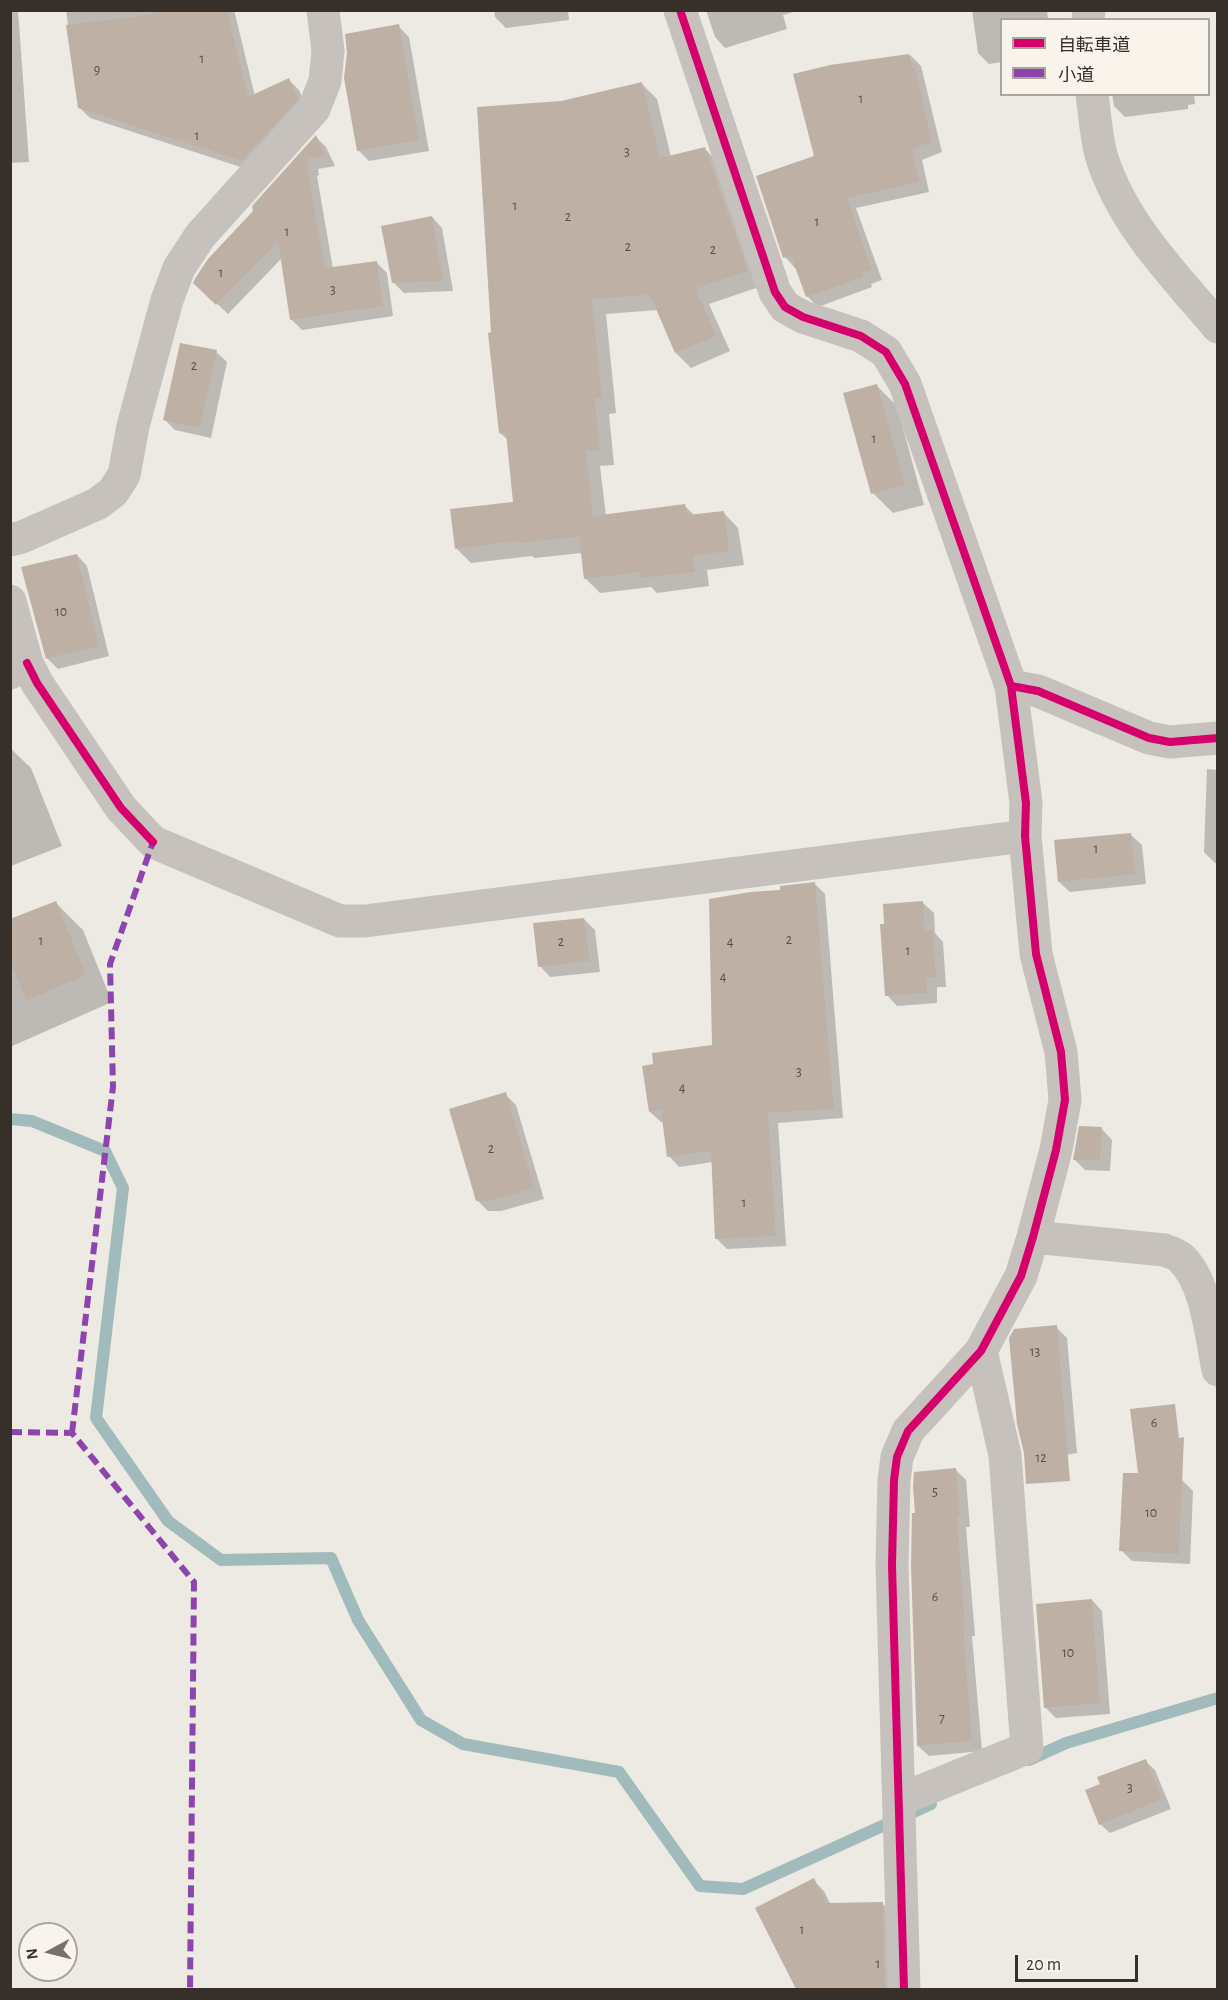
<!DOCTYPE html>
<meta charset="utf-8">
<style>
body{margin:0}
#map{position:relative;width:1228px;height:2000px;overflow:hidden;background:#ede9e3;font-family:"Alegreya Sans","Noto Sans JP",sans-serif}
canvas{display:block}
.frame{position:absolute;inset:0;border:12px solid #372f2a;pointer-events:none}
.legend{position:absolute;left:1000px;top:18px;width:210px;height:78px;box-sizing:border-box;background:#f9f4eb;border:2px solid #aba59e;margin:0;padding:8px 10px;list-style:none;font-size:18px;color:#372f2a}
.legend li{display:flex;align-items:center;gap:12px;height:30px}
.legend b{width:30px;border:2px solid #aba59e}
.north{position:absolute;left:18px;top:1922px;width:60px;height:60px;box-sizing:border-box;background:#f9f4eb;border:2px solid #aba59e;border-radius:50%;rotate:263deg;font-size:16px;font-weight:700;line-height:24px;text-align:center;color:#372f2a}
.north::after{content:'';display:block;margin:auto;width:21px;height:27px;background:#77706b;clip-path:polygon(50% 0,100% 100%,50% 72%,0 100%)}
.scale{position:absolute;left:1015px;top:1955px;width:123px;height:27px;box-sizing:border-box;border:3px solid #372f2a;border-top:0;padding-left:8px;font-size:18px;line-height:21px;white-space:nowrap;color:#372f2a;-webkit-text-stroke:4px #f9f4eb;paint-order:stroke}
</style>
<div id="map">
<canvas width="1228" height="2000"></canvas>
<div class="frame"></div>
<ul class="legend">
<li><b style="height:8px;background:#d6006c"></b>自転車道</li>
<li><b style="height:8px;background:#8e44ad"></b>小道</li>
</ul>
<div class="north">N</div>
<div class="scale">20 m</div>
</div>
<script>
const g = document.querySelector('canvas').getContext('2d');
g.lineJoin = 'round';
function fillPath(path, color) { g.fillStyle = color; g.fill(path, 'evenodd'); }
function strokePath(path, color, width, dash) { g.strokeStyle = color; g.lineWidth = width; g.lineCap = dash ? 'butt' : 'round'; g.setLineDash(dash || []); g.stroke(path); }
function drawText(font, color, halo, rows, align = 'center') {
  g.font = font + ' "Alegreya Sans",sans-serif'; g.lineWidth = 4.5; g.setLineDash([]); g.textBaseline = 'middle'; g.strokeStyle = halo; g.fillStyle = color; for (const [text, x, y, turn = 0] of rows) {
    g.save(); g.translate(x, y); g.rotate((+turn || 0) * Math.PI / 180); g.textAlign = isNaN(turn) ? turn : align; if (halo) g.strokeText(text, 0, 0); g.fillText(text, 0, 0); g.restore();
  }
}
const shadow = new Path2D(`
 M 10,10 L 18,10 L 29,162 L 10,163 Z
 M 66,10 L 234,10 L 255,96 L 289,80 L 299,90 L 308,110 L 253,171 L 90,118 L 79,107 Z
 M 494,10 L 568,10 L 569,20 L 506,28 L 495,17 Z
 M 706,10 L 794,10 L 794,12 L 783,15 L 787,29 L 725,48 L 715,37 Z
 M 972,10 L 1047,10 L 1048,20 L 1002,20 L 1002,62 L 989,64 L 978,53 Z
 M 398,26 L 409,37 L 429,151 L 369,161 L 358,150 Z
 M 910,55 L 921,66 L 942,152 L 922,160 L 929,192 L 856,208 L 882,280 L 871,284 L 872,287 L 818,307 L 807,296 L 797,268 L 795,268 L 785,257 L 816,157 L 830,67 Z
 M 642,84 L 657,99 L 671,157 L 705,149 L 720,164 L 762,286 L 709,304 L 730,351 L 691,368 L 676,353 L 658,310 L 606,314 L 616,413 L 609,414 L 614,465 L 600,466 L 606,516 L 685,506 L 695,516 L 723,512 L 738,528 L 744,565 L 707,570 L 709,586 L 657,593 L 651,587 L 600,593 L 585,578 L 582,553 L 534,558 L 532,556 L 471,563 L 456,548 L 515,503 L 508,440 L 500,433 L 493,334 L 561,103 Z
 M 1112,94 L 1194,94 L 1195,104 L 1188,105 L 1188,109 L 1125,117 L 1114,106 Z
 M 316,137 L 326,147 L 335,166 L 318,169 L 319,175 L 317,176 L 333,269 L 376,262 L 387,273 L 393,316 L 302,330 L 291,319 L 282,258 L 228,314 L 195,283 Z
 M 432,217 L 442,228 L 453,291 L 404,293 L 393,282 Z
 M 216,352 L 227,362 L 211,438 L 175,430 L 165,420 Z
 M 877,386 L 897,406 L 924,505 L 893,513 L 873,493 Z
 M 77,555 L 87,566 L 109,656 L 58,669 L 47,658 Z
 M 10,748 L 31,768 L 62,846 L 11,866 Z
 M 1207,769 L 1218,770 L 1218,863 L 1215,863 L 1204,852 Z
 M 1131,835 L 1142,845 L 1146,884 L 1070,892 L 1059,882 Z
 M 815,884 L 825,894 L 843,1118 L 778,1123 L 786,1246 L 727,1249 L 717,1239 L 713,1162 L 679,1167 L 669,1156 L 664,1122 L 661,1122 L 650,1112 L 714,1046 L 782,891 Z
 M 56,903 L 83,930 L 112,1002 L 10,1047 L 10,922 Z
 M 923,903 L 934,913 L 935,933 L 943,942 L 946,987 L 937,987 L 937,1003 L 897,1006 L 887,995 Z
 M 584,919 L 595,930 L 600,972 L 550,977 L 540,966 Z
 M 505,1094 L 516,1105 L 544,1199 L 501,1211 L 488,1211 L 477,1200 Z
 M 1102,1129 L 1112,1140 L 1110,1171 L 1085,1170 L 1074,1159 Z
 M 1056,1327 L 1067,1338 L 1077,1453 L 1035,1460 Z
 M 955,1469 L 966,1480 L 970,1527 L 966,1527 L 975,1636 L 972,1636 L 982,1751 L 929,1756 L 918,1746 L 917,1514 Z
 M 1182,1480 L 1193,1491 L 1190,1564 L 1132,1561 L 1121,1550 Z
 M 1092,1600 L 1102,1611 L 1110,1714 L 1056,1718 L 1045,1707 Z
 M 1145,1761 L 1155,1770 L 1171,1809 L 1110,1833 L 1100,1824 L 1102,1785 Z
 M 813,1880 L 824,1891 L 831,1905 L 882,1903 L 893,1914 L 895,1990 L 797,1990 L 757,1908 Z`);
const stream = new Path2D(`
 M 10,1119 L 32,1121 L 105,1151 L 123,1188 L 96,1418 L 168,1521 L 221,1560 L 331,1558 L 358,1620 L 421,1720 L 463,1744 L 619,1772 L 700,1886 L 743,1889 L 931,1804
 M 1029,1760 L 1066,1743 L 1218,1698`);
const building = new Path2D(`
 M 153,10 L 227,10 L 248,97 L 289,78 L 298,99 L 242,161 L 78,108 L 66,25 L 154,14 Z
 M 399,24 L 419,140 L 357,151 L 344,78 L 347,53 L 345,34 Z
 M 909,54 L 912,68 L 915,67 L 932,142 L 912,149 L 919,182 L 847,198 L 872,270 L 862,273 L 863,277 L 806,297 L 791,256 L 783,258 L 756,176 L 814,156 L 793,74 L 830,65 Z
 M 642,82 L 660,158 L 705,147 L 748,271 L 696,289 L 716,336 L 675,353 L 650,295 L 592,299 L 602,398 L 595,399 L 600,450 L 586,451 L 593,516 L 685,504 L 687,515 L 724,511 L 729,551 L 693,556 L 695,572 L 641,578 L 640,572 L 584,579 L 579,537 L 517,543 L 517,541 L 455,549 L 450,509 L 513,502 L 506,433 L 499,433 L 488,333 L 491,332 L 477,107 L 561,101 Z
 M 316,135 L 326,156 L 308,159 L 309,164 L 307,165 L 325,268 L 377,261 L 383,306 L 290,320 L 278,241 L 216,305 L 193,283 L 196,277 L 208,259 L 253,211 L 252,206 Z
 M 432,216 L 443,281 L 392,283 L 381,226 Z
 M 180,343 L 217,350 L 200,428 L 163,420 Z
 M 877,384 L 905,485 L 871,494 L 843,393 Z
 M 77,554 L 99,646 L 46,659 L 21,567 Z
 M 1131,833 L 1136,874 L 1058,882 L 1054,840 Z
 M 815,882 L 834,1109 L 768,1113 L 776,1236 L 715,1239 L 711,1151 L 667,1157 L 661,1110 L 649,1112 L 642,1066 L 653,1064 L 652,1053 L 712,1045 L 709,899 L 750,892 L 780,890 L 780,886 Z
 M 56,901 L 86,975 L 26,1001 L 10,962 L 10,919 Z
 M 923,901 L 925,930 L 933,930 L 936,977 L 927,977 L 927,993 L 885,996 L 880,924 L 884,924 L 883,904 Z
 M 584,918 L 590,961 L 538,967 L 533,923 Z
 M 506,1092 L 534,1188 L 489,1201 L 476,1201 L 449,1109 Z
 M 1079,1126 L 1102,1127 L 1100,1161 L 1073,1160 Z
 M 1057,1325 L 1070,1481 L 1026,1484 L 1024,1453 L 1017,1424 L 1009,1338 L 1014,1329 Z
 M 1175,1404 L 1179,1438 L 1184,1437 L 1179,1554 L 1119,1551 L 1123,1473 L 1138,1473 L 1130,1409 Z
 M 956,1468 L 960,1517 L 957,1517 L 965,1626 L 963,1626 L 972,1741 L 917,1746 L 911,1565 L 912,1513 L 915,1513 L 913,1487 L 914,1472 Z
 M 1092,1599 L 1100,1703 L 1044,1708 L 1036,1604 Z
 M 1146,1759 L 1162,1799 L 1099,1825 L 1085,1790 L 1100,1784 L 1097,1777 Z
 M 814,1878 L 826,1903 L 883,1902 L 885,1989 L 796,1989 L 755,1908 Z`);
const minor = new Path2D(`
 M 680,10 L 775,292 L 785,307 L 803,317 L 861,336 L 886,352 L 905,384 L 1011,686 L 1038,691 L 1149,738 L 1170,742 L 1218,738
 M 1088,20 L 1089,10
 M 1092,94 C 1095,115 1096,138 1102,158 C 1123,224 1174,275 1218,327
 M 10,540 L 22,537 L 97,504 L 113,492 L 124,475 L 133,426 L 167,300 L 179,268 L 200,236 L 314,109 L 325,81 L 328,51 L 323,10
 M 10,601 L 27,663 L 10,673
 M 27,663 L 37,683 L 121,808 L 153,842 L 340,921 L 365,921 L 1025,836
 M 1033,1237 L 1164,1250 C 1170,1252 1177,1254 1181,1258 C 1207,1283 1211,1336 1218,1370
 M 899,1800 L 1027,1748 L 1005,1455 L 981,1351
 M 904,1990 L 892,1565 L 894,1480 L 897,1457 L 908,1431 L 981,1351 L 1021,1276 L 1033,1237 L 1056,1150 L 1065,1100 L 1061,1052 L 1036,954 L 1025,836 L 1026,803 L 1011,686`);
const quiet = new Path2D(`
 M 10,1432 L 72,1433 L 194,1582 L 190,1990
 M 72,1433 L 113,1087 L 110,964 L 153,842`);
const cycleway = new Path2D(`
 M 680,10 L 775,292 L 785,307 L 803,317 L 861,336 L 886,352 L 905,384 L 1011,686 L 1038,691 L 1149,738 L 1170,742 L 1218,738
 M 27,663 L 37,683 L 121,808 L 153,842
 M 904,1990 L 892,1565 L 894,1480 L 897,1457 L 908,1431 L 981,1351 L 1021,1276 L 1033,1237 L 1056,1150 L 1065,1100 L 1061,1052 L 1036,954 L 1025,836 L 1026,803 L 1011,686`);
const numberNames = [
 ["1",202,59],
 ["9",97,70],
 ["1",861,99],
 ["1",197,136],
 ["3",627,152],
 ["1",515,206],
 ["2",568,217],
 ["1",817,222],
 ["1",287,232],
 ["2",628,247],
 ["2",713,250],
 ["1",221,273],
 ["3",333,290],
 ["2",194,366],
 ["1",874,439],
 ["10",61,612],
 ["1",1096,849],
 ["2",789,940],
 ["1",41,941],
 ["2",561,942],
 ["4",730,942],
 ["1",908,951],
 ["4",723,977],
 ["3",799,1072],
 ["4",682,1088],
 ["2",491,1149],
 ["1",744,1203],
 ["13",1035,1352],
 ["6",1154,1423],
 ["12",1041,1458],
 ["5",935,1492],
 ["10",1151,1513],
 ["6",935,1597],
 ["10",1068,1653],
 ["7",942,1718],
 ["3",1130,1788],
 ["1",802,1930],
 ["1",878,1964]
];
fillPath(shadow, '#0003');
strokePath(stream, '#a1babc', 12);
fillPath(building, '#bfb0a6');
strokePath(minor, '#c6c1bc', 33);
strokePath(quiet, '#8e44ad', 6, [12, 6]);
strokePath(cycleway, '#d6006c', 8);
drawText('14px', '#594f49', null, numberNames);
</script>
